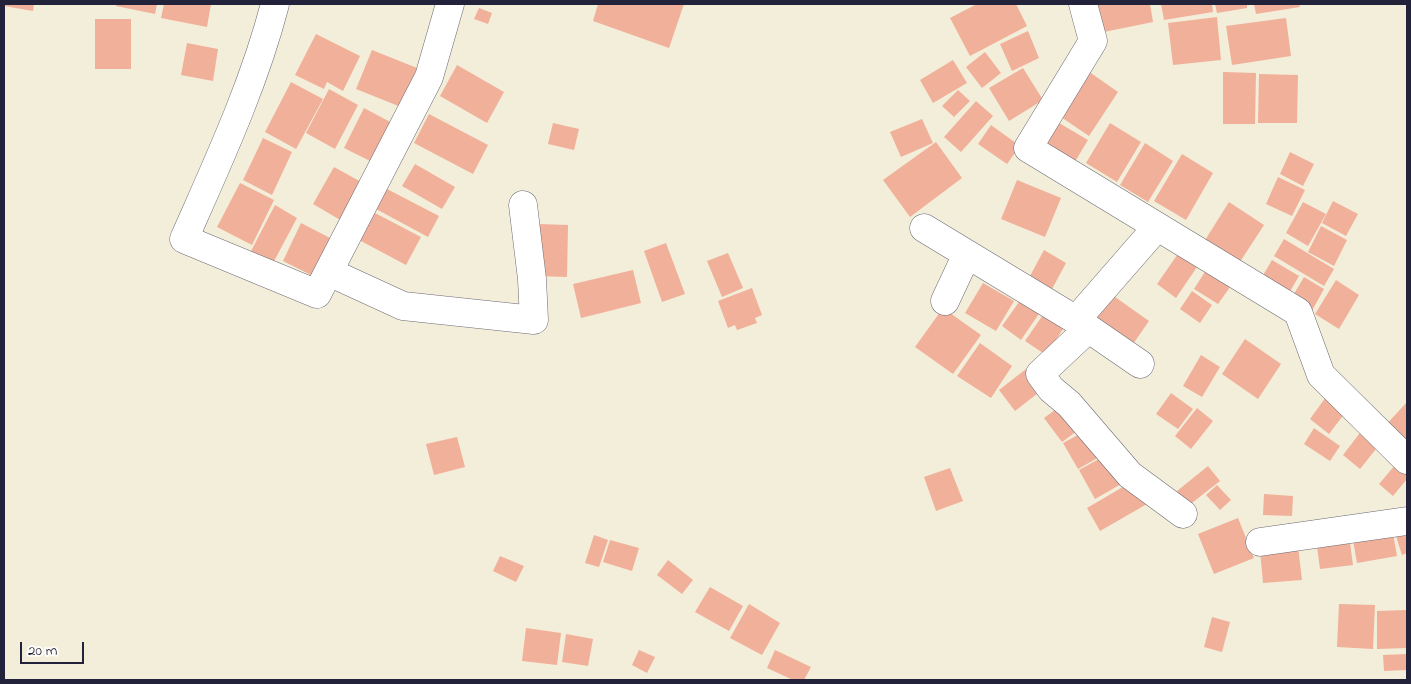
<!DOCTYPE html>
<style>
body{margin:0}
#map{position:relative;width:1411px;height:684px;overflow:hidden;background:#f3eeda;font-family:"Indie Flower",sans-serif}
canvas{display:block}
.frame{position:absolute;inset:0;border:5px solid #22223b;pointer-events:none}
.scale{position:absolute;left:20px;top:642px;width:64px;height:22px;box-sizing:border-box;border:2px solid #22223b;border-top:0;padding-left:6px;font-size:15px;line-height:18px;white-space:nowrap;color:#22223b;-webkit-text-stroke:4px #fdfcf7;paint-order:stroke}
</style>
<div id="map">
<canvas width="1411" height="684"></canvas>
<div class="frame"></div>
<div class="scale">20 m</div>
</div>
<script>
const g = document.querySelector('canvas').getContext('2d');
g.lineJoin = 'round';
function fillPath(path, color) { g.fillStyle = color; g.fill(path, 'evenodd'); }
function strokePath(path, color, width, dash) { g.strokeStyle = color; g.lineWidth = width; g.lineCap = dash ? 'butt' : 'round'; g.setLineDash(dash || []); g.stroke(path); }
const building = new Path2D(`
 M 4,4 L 34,4 L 33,11 L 4,6 Z
 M 117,4 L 157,4 L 155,14 L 116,6 Z
 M 164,4 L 211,4 L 207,27 L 161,18 Z
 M 598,4 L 684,4 L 669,48 L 593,21 Z
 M 977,4 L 1016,4 L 1027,26 L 970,56 L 950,18 Z
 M 1092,4 L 1150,4 L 1153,22 L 1099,33 Z
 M 1161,4 L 1212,4 L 1213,12 L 1164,20 Z
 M 1215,4 L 1247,4 L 1247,8 L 1217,13 Z
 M 1254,4 L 1299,4 L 1300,7 L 1256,14 Z
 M 479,8 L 492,13 L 488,24 L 474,19 Z
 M 1217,17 L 1221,60 L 1173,65 L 1168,23 Z
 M 1286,18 L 1291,56 L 1232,65 L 1226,26 Z
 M 95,19 L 131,19 L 131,69 L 95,69 Z
 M 1028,31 L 1039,58 L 1012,71 L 1000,44 Z
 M 316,34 L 360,56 L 343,91 L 327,82 L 324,89 L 295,75 Z
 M 187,43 L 218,49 L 213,81 L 181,75 Z
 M 372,50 L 417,68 L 401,107 L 356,89 Z
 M 985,52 L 1001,73 L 982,88 L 966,67 Z
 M 953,60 L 967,83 L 933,103 L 920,80 Z
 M 457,65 L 504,92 L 487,123 L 440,96 Z
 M 1023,68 L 1043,100 L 1009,121 L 989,88 Z
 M 1088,71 L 1118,92 L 1089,136 L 1058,115 Z
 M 1223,72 L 1256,73 L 1255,124 L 1223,124 Z
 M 1259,74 L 1298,75 L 1297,123 L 1258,123 Z
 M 291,82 L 323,99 L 296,149 L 265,132 Z
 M 329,89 L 358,105 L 335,149 L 306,133 Z
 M 958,90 L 970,101 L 954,117 L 942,106 Z
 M 976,101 L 993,116 L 961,152 L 944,137 Z
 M 364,108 L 394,124 L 374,163 L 344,148 Z
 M 429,114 L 488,145 L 473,174 L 414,143 Z
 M 922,119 L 933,143 L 901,157 L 890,132 Z
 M 1054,120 L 1088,140 L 1073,165 L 1039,144 Z
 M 553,123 L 579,129 L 574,150 L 548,144 Z
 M 1110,123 L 1141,142 L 1117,182 L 1086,163 Z
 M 991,125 L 1020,146 L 1007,164 L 978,144 Z
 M 263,138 L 292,152 L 272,195 L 243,180 Z
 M 936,142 L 962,178 L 910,217 L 883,180 Z
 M 1145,143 L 1173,161 L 1148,202 L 1120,185 Z
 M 1290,152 L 1314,164 L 1303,186 L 1280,174 Z
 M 1182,154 L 1213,173 L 1186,220 L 1154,201 Z
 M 415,164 L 455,187 L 442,209 L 402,186 Z
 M 334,167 L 363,183 L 342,221 L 313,204 Z
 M 1278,177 L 1305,190 L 1292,216 L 1266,204 Z
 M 1017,180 L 1061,198 L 1045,237 L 1001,219 Z
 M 240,183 L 274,200 L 252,245 L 217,227 Z
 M 387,189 L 439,216 L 428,237 L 376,209 Z
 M 1333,201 L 1358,214 L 1346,236 L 1322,223 Z
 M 1229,202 L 1264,225 L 1236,268 L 1202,245 Z
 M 1303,202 L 1326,214 L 1308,246 L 1286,233 Z
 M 275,205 L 297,218 L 272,265 L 250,253 Z
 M 373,212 L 421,237 L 406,265 L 359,240 Z
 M 301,223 L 336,241 L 317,278 L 283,261 Z
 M 538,224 L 568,225 L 567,277 L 537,276 Z
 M 1321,226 L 1347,240 L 1334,266 L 1308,252 Z
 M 1284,239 L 1334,269 L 1324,286 L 1274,256 Z
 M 666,243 L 685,294 L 662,302 L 644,251 Z
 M 1182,248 L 1201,261 L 1176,298 L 1157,284 Z
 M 1044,250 L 1066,263 L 1052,289 L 1030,276 Z
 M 728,253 L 743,288 L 722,297 L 707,261 Z
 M 1272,260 L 1299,276 L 1285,300 L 1258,284 Z
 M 1208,267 L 1233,283 L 1218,304 L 1194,289 Z
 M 633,270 L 641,303 L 581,318 L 573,284 Z
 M 1304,277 L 1324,289 L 1309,316 L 1288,304 Z
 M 1336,280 L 1359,295 L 1339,329 L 1315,314 Z
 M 983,283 L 1014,301 L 996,331 L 965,313 Z
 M 752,288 L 762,315 L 755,318 L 757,323 L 737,330 L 735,325 L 728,328 L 718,301 Z
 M 1192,291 L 1212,305 L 1200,323 L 1180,309 Z
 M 1108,292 L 1149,321 L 1131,347 L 1090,319 Z
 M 1024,295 L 1043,308 L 1021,340 L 1002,326 Z
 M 943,308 L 981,335 L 953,374 L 915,347 Z
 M 1047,309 L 1067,323 L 1046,355 L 1025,341 Z
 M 1245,339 L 1281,364 L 1258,399 L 1222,374 Z
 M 980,343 L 1012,366 L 991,398 L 957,376 Z
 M 1201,355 L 1220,367 L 1202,397 L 1183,386 Z
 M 1026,369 L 1042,390 L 1015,411 L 999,390 Z
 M 1331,390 L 1351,405 L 1329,434 L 1310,419 Z
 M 1171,393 L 1193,409 L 1178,429 L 1156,414 Z
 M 1407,402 L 1407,451 L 1383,428 Z
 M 1063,404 L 1081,428 L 1062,442 L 1044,418 Z
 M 1197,408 L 1213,421 L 1191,449 L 1175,436 Z
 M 1366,425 L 1384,439 L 1360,469 L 1343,455 Z
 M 1314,428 L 1340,446 L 1330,461 L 1304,444 Z
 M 1087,430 L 1101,456 L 1078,469 L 1063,443 Z
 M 457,437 L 465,467 L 434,475 L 426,444 Z
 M 1108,454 L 1123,483 L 1095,499 L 1079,470 Z
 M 1401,458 L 1407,464 L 1407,479 L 1393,496 L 1379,484 Z
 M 1208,466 L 1220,481 L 1188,506 L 1177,491 Z
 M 950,468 L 963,501 L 936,511 L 924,477 Z
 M 1133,481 L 1147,504 L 1100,531 L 1087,508 Z
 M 1217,485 L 1231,500 L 1220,510 L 1206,495 Z
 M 1264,494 L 1293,496 L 1292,516 L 1263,515 Z
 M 1238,518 L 1254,558 L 1214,574 L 1198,534 Z
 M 1407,526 L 1407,553 L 1402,555 L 1394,530 Z
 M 1392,528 L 1397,556 L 1357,563 L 1352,535 Z
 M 594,535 L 608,540 L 599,567 L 585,563 Z
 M 1349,535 L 1353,565 L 1320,569 L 1316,539 Z
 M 610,540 L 639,548 L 632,571 L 603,562 Z
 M 1298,546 L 1302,580 L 1263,583 L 1260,550 Z
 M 500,556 L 524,566 L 516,582 L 493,571 Z
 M 668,560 L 693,580 L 682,594 L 657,575 Z
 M 710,587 L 743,606 L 729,631 L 695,612 Z
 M 749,604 L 780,623 L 762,655 L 730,638 Z
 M 1339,604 L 1375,605 L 1373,649 L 1337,647 Z
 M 1407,610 L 1407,648 L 1377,649 L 1377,611 Z
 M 1212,617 L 1230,622 L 1222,652 L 1204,647 Z
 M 526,628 L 561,633 L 557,665 L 522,661 Z
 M 566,634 L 593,639 L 588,666 L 562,662 Z
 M 639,650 L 655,657 L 647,673 L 632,665 Z
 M 775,650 L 811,667 L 804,680 L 793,680 L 767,668 Z
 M 1407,654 L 1407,670 L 1384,671 L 1383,655 Z`);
const minor = new Path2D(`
 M 275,4 C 254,85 218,162 184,239 L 317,294 L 429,77 L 450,4
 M 1083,4 L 1093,41 L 1028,148 L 1298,312 L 1321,375 L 1407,460
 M 924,228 L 1076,320 L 1157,227
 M 329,272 L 403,306 L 534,320 L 532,279 L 523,205
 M 945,301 L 967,254
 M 1076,320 L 1140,364
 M 1088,329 L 1040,374 L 1051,389 L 1069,404 L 1130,475 L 1183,514
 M 1260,542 L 1407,521`);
fillPath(building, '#f1b099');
strokePath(minor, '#6b6973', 29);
strokePath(minor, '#fff', 28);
</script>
